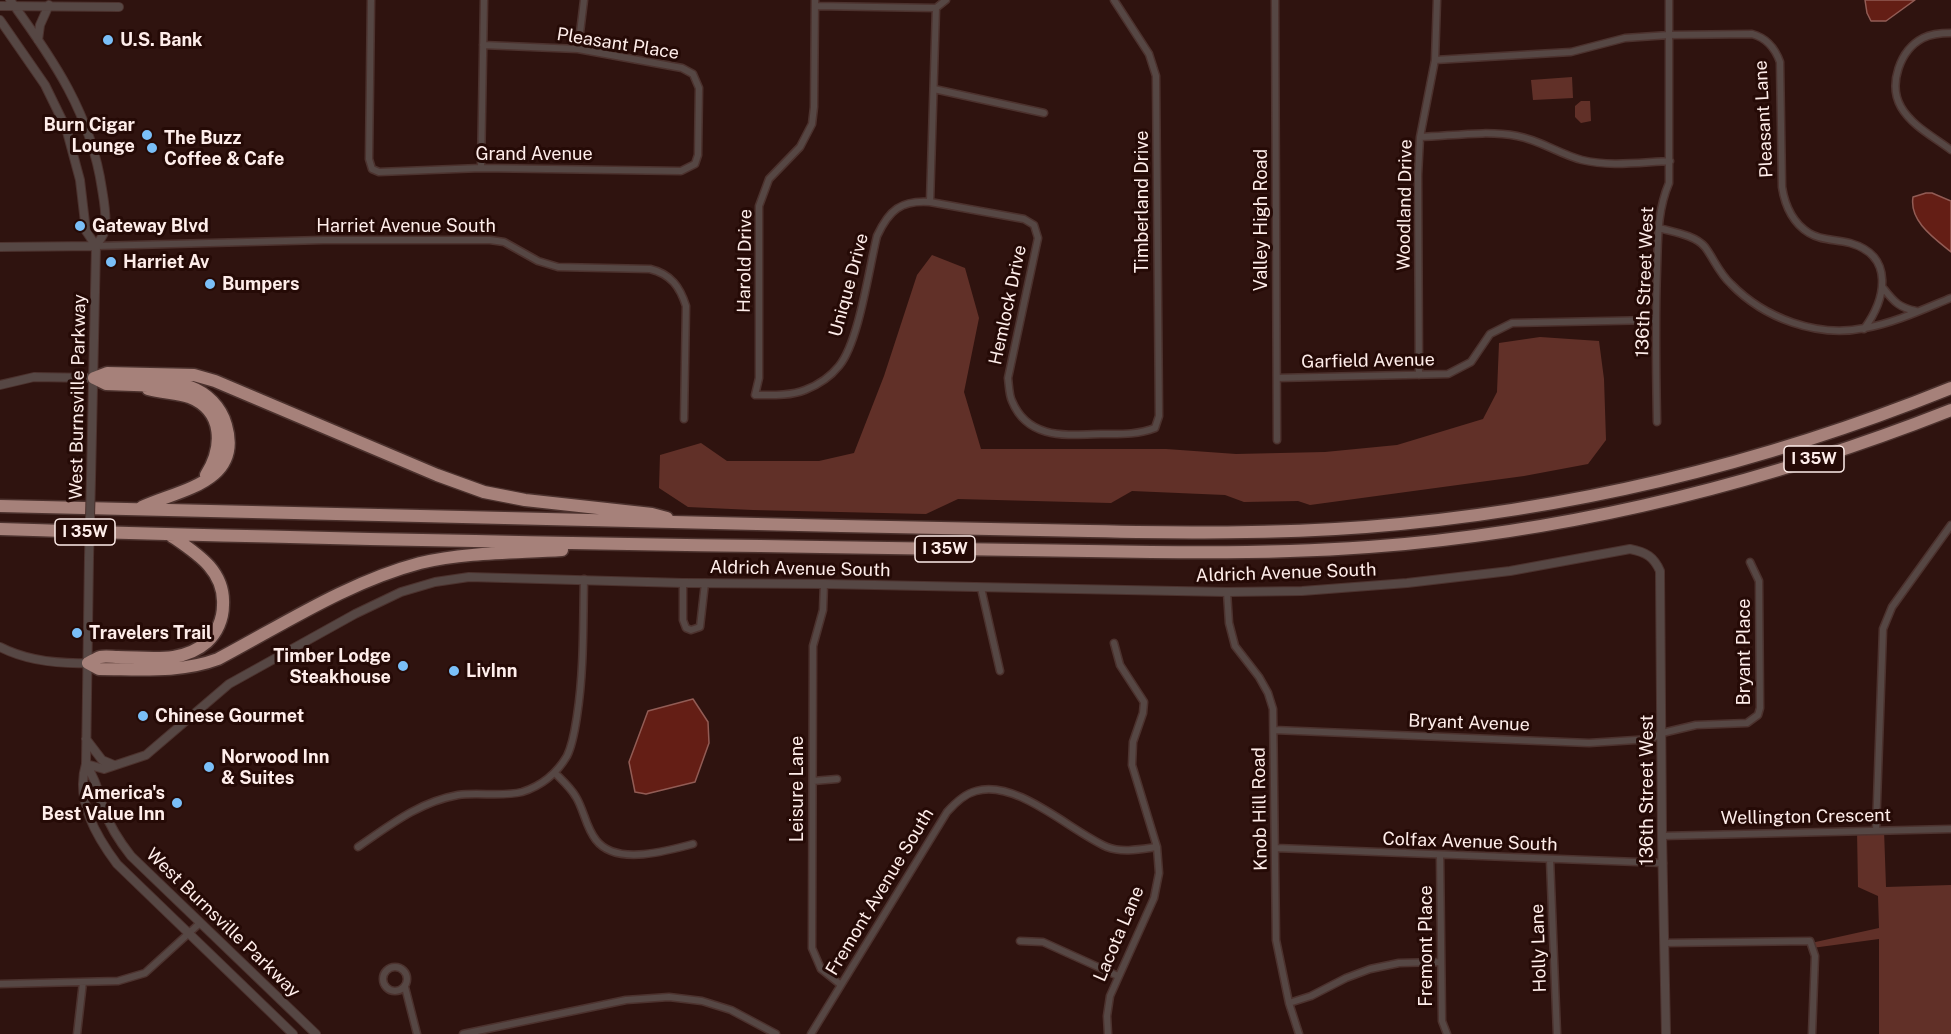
<!DOCTYPE html>
<style>
body{margin:0}
canvas{display:block;background:#2f130f}
</style>
<canvas width="1951" height="1034"></canvas>
<script>
const g = document.querySelector('canvas').getContext('2d');
g.lineJoin = 'round';
function fillPath(path, color) { g.fillStyle = color; g.fill(path, 'evenodd'); }
function strokePath(path, color, width, dash) { g.strokeStyle = color; g.lineWidth = width; g.lineCap = dash ? 'butt' : 'round'; g.setLineDash(dash || []); g.stroke(path); }
function drawText(font, color, halo, rows, align = 'center') {
  g.font = font + ' "Public Sans",sans-serif'; g.lineWidth = 6; g.setLineDash([]); g.textBaseline = 'middle'; g.strokeStyle = halo; g.fillStyle = color; for (const [text, x, y, turn = 0] of rows) {
    g.save(); g.translate(x, y); g.rotate((+turn || 0) * Math.PI / 180); g.textAlign = isNaN(turn) ? turn : align; if (halo) g.strokeText(text, 0, 0); g.fillText(text, 0, 0); g.restore();
  }
}
const green = new Path2D(`
 M 1572,77 L 1573,98 L 1533,100 L 1531,80 Z
 M 1581,101 L 1590,101 L 1591,121 L 1581,123 L 1575,117 L 1575,106 Z
 M 932,255 L 965,268 L 979,318 L 964,392 L 981,449 L 1166,449 L 1236,454 L 1325,452 L 1397,445 L 1483,419 L 1497,392 L 1499,343 L 1540,337 L 1599,341 L 1604,379 L 1606,440 L 1588,464 L 1524,476 L 1310,505 L 1298,501 L 1244,502 L 1225,495 L 1132,491 L 1111,503 L 958,499 L 926,514 L 753,510 L 688,507 L 659,488 L 660,455 L 701,443 L 727,461 L 819,461 L 854,453 L 884,376 L 917,275 Z
 M 1857,830 L 1884,830 L 1886,887 L 1951,885 L 1951,1034 L 1879,1034 L 1879,939 L 1812,948 L 1811,943 L 1879,928 L 1878,896 L 1858,887 Z`);
const water = new Path2D(`
 M 1865,0 L 1915,0 L 1886,21 L 1871,21 L 1867,13 Z
 M 1926,193 L 1932,193 L 1951,201 L 1951,252 C 1934,238 1909,221 1913,197 Z
 M 693,699 L 708,722 L 709,743 L 695,782 L 646,794 L 635,792 L 629,762 L 648,711 Z`);
const minor = new Path2D(`
 M 371,0 L 369,159 L 372,169 L 379,172 L 481,168 L 681,171 L 695,164 L 698,155 L 699,88 L 693,74 L 682,68 L 578,49 L 483,45
 M 815,0 L 814,107 L 812,124 L 800,147 L 769,179 L 759,206 L 759,378 L 755,395 C 771,395 790,396 805,390 C 818,385 831,376 839,366 C 859,342 869,268 877,236 C 889,210 901,200 930,202 L 936,8
 M 1275,0 L 1277,440
 M 815,6 L 936,8 L 946,0
 M 1951,33 C 1942,33 1931,34 1923,38 C 1900,50 1888,84 1901,107 C 1912,126 1934,137 1951,150
 M 578,49 L 584,0
 M 1435,60 L 1571,52 L 1625,38 L 1669,35 L 1752,34 C 1767,38 1775,48 1780,62 L 1782,187 C 1785,206 1793,223 1809,233 C 1822,241 1836,239 1850,243 C 1895,256 1886,299 1864,329
 M 934,89 L 1044,113
 M 1420,137 C 1451,136 1486,130 1517,136 C 1540,140 1559,154 1582,160 C 1610,167 1642,162 1670,161
 M 481,168 L 484,0
 M 930,202 L 1024,219 L 1034,225 L 1038,238 L 1008,378 C 1009,385 1009,395 1012,401 C 1028,440 1067,435 1101,434 C 1120,434 1137,435 1155,428 L 1159,416 L 1156,76 L 1149,54 L 1114,0
 M 1659,228 C 1673,232 1695,235 1705,247 C 1714,259 1719,273 1731,284 C 1764,318 1817,338 1865,328 C 1894,323 1924,309 1951,298
 M 96,246 L 323,240 L 490,240 L 504,242 L 538,261 L 558,267 L 650,269 C 671,274 680,287 686,306 L 684,419
 M 1884,289 C 1894,302 1900,308 1916,311
 M 1419,375 L 1418,175 L 1420,137 L 1435,60 L 1437,0
 M 1277,378 L 1448,374 L 1471,362 L 1490,334 L 1512,323 L 1655,320
 M 1657,422 C 1656,371 1655,320 1657,269 C 1658,240 1657,211 1669,183 L 1669,0
 M 683,583 L 683,620 L 686,628 L 691,630 L 700,627 L 705,583
 M 824,584 L 823,610 L 813,646 L 812,948 L 821,969 L 841,985
 M 981,588 L 1000,671
 M 1227,592 L 1229,623 L 1235,646 L 1259,677 L 1268,693 L 1273,709 L 1276,940 L 1289,1003 L 1299,1034
 M 1274,730 L 1589,743 L 1651,739 L 1662,733 L 1696,725 L 1747,723 L 1758,715 L 1760,708 L 1759,581 L 1750,562
 M 555,773 C 562,780 571,788 576,797 C 584,810 586,828 596,840 C 616,866 666,851 693,844
 M 813,781 L 837,779
 M 1876,830 L 1883,629 L 1892,607 L 1951,525
 M 1662,836 L 1951,829
 M 358,847 C 390,825 419,802 458,795 C 478,792 502,797 522,792 C 541,786 557,773 567,756 C 573,744 575,729 577,716 C 584,671 583,625 584,579
 M 1276,848 L 1663,863
 M 1440,856 L 1442,1021 L 1447,1034
 M 1550,860 L 1557,1034
 M 1020,941 L 1043,942 L 1118,976
 M 1664,943 L 1810,941 L 1815,956 L 1812,1034
 M383 979a12 12 0 1 1 24 0a12 12 0 1 1-24 0Z
 M 0,984 L 118,981 L 145,973 L 200,923
 M 405,987 L 417,1034
 M 1289,1003 L 1311,996 L 1346,978 L 1370,969 L 1399,963 L 1441,962
 M 77,1034 L 83,982
 M 463,1034 L 626,1000 L 669,997 L 702,1001 L 731,1010 L 776,1034
 M 811,1034 L 947,812 C 955,803 964,794 976,791 C 1017,779 1070,831 1107,847 C 1122,853 1142,849 1157,847
 M 1108,1034 L 1107,1016 L 1110,996 L 1154,898 L 1159,873 L 1157,847 L 1132,765 L 1133,742 L 1143,713 L 1144,702 L 1120,665 L 1114,643`);
const tertiary = new Path2D(`
 M 10,0 C 53,59 91,114 102,189 C 104,201 107,217 105,230 C 104,235 99,241 96,246 L 91,478
 M 0,6 L 119,7
 M 0,20 L 45,85 L 66,128 L 80,180 L 86,231 L 96,246
 M 38,40 L 40,25 L 49,5
 M 0,247 L 96,246
 M 0,385 L 34,377 L 94,378
 M 89,557 L 86,764 C 75,800 96,836 117,864 L 293,1034
 M 0,647 C 27,661 57,664 88,663
 M 86,739 L 102,760 L 114,765
 M 86,764 L 104,769 L 146,755 L 229,684 L 355,614 L 401,592 L 435,582 L 469,577 L 683,583 L 824,584 L 1227,592 L 1302,591 L 1407,583 L 1510,571 L 1630,549 C 1646,552 1654,557 1660,571 L 1662,836 L 1666,1034
 M 86,765 C 97,781 98,793 104,810 C 110,827 120,842 131,856 L 316,1034`);
const motorway = new Path2D(`
 M 94,378 L 107,373 L 194,375 L 215,381 L 437,475 L 484,492 L 525,500 L 652,514 L 667,518
 M 94,378 L 106,384 L 190,387 C 207,393 221,407 226,425 C 243,483 178,490 142,507
 M 148,389 C 162,393 177,393 189,397 C 225,411 223,448 206,475
 M 0,506 C 280,511 561,521 841,526 C 924,528 1006,529 1089,531 C 1181,533 1273,534 1366,527 C 1568,511 1763,464 1951,388
 M 0,529 C 274,538 547,543 821,547 C 910,549 999,550 1088,551 C 1194,553 1300,554 1405,544 C 1592,526 1776,479 1951,410
 M 88,663 L 99,669 C 139,669 181,673 218,659 C 284,624 348,582 420,563 C 466,552 515,553 562,550
 M 88,663 C 91,662 96,658 100,657 C 105,656 113,657 118,657 C 149,657 182,664 207,642 C 217,633 223,619 223,605 C 225,570 196,553 170,535`);
const tertiaryBridge = new Path2D(`
 M 89,557 L 91,478`);
const markers = [
 [108,40,6,"#7abff8"],
 [147,135,6,"#7abff8"],
 [152,148,6,"#7abff8"],
 [80,226,6,"#7abff8"],
 [111,262,6,"#7abff8"],
 [210,284,6,"#7abff8"],
 [77,633,6,"#7abff8"],
 [403,666,6,"#7abff8"],
 [454,671,6,"#7abff8"],
 [143,716,6,"#7abff8"],
 [209,767,6,"#7abff8"],
 [177,803,6,"#7abff8"]
];
const shields = [
 [1814,459,60],
 [85,532,60],
 [945,549,60]
];
const shieldNames = [
 ["I 35W",1814,459],
 ["I 35W",85,532],
 ["I 35W",945,549]
];
const poiNames = [
 ["U.S. Bank",120,40],
 ["Burn Cigar",135,125,"right"],
 ["Lounge",135,146,"right"],
 ["The Buzz",164,138],
 ["Coffee & Cafe",164,159],
 ["Gateway Blvd",92,226],
 ["Harriet Av",123,262],
 ["Bumpers",222,284],
 ["Travelers Trail",89,633],
 ["Timber Lodge",391,656,"right"],
 ["Steakhouse",391,677,"right"],
 ["LivInn",466,671],
 ["Chinese Gourmet",155,716],
 ["Norwood Inn",221,757],
 ["& Suites",221,778],
 ["America's",165,793,"right"],
 ["Best Value Inn",165,814,"right"]
];
const streetNames = [
 ["Pleasant Place",618,44,9],
 ["Pleasant Lane",1764,119,-93],
 ["Grand Avenue",534,154],
 ["Timberland Drive",1142,202,-90],
 ["Woodland Drive",1405,205,-89],
 ["Valley High Road",1261,220,-90],
 ["Harriet Avenue South",406,226],
 ["Harold Drive",745,261,-89],
 ["136th Street West",1645,282,-88],
 ["Unique Drive",849,285,-75],
 ["Hemlock Drive",1008,305,-78],
 ["Garfield Avenue",1368,361,-1],
 ["West Burnsville Parkway",78,397,-89],
 ["Aldrich Avenue South",800,569,1],
 ["Aldrich Avenue South",1286,573,-2],
 ["Bryant Place",1744,652,-90],
 ["Bryant Avenue",1469,723,2],
 ["Leisure Lane",797,789,-90],
 ["136th Street West",1647,790,-90],
 ["Knob Hill Road",1260,809,-91],
 ["Wellington Crescent",1806,817,-1],
 ["Colfax Avenue South",1470,842,2],
 ["Fremont Avenue South",880,892,-59],
 ["West Burnsville Parkway",223,923,44],
 ["Lacota Lane",1119,934,-67],
 ["Fremont Place",1426,946,-90],
 ["Holly Lane",1539,948,-92]
];
fillPath(green, '#613028');
fillPath(water, '#641e15');
strokePath(water, '#925c55', 1.5);
strokePath(minor, '#4c322e', 9);
strokePath(tertiary, '#4c322e', 10);
strokePath(motorway, '#4c322e', 15);
strokePath(minor, '#564744', 6);
strokePath(tertiary, '#564744', 8);
strokePath(motorway, '#a6817a', 12);
strokePath(tertiaryBridge, '#4c322e', 10, []);
strokePath(tertiaryBridge, '#564744', 8);
for (const [x, y, r, color] of markers) { const dot = new Path2D(); dot.arc(x, y, r, 0, 2 * Math.PI); g.fillStyle = color; g.fill(dot); strokePath(dot, '#250a06', 2); }
for (const [x, y, w] of shields) { const box = new Path2D(); box.roundRect(x - w / 2, y - 13, w, 26, 4.5); g.fillStyle = '#250a06'; g.fill(box); strokePath(box, '#feedea', 1.5); }
drawText('bold 16px', '#feedea', null, shieldNames);
drawText('bold 18px', '#feedea', '#250a06', poiNames, 'left');
drawText('18px', '#feedea', '#250a06', streetNames);
</script>
